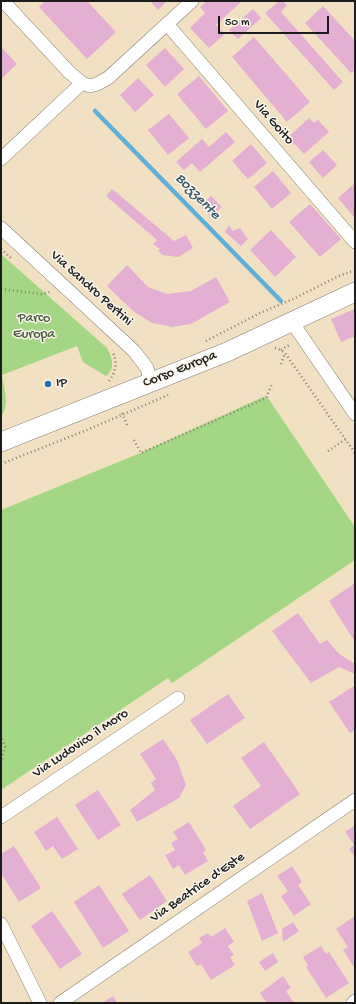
<!DOCTYPE html>
<style>
body{margin:0}
#map{position:relative;width:356px;height:1004px;overflow:hidden;background:#f1e0c2;font-family:"Gochi Hand",sans-serif}
canvas{display:block}
.frame{position:absolute;inset:0;border:2px solid #1c1c1c;pointer-events:none}
.scale{position:absolute;left:218px;top:16px;width:111px;height:18px;box-sizing:border-box;border:2px solid #1c1c1c;border-top:0;padding-left:5px;font-size:12px;line-height:14px;white-space:nowrap;color:#1c1c1c;-webkit-text-stroke:3px #fbf7ec;paint-order:stroke}
</style>
<div id="map">
<canvas width="356" height="1004"></canvas>
<div class="frame"></div>
<div class="scale">50 m</div>
</div>
<script>
const g = document.querySelector('canvas').getContext('2d');
g.lineJoin = 'round';
function fillPath(path, color) { g.fillStyle = color; g.fill(path, 'evenodd'); }
function strokePath(path, color, width, dash) { g.strokeStyle = color; g.lineWidth = width; g.lineCap = dash ? 'butt' : 'round'; g.setLineDash(dash || []); g.stroke(path); }
function drawText(font, color, halo, rows, align = 'center') {
  g.font = font + ' "Gochi Hand",sans-serif'; g.lineWidth = 3; g.setLineDash([]); g.textBaseline = 'middle'; g.strokeStyle = halo; g.fillStyle = color; for (const [text, x, y, turn = 0] of rows) {
    g.save(); g.translate(x, y); g.rotate((+turn || 0) * Math.PI / 180); g.textAlign = isNaN(turn) ? turn : align; if (halo) g.strokeText(text, 0, 0); g.fillText(text, 0, 0); g.restore();
  }
}
const green = new Path2D(`
 M 1,254 L 107,348 C 112,358 116,368 106,376 L 83,362 L 77,346 L 2,375 C 4,388 10,405 1,417 Z
 M 263,397 L 268,398 L 355,527 L 355,560 L 172,683 L 168,678 L 1,790 L 1,510 L 138,454 Z`);
const stream = new Path2D(`
 M 95,111 L 281,301`);
const building = new Path2D(`
 M 45,1 L 87,1 L 116,32 L 87,59 L 39,7 Z
 M 150,1 L 167,1 L 158,10 Z
 M 207,1 L 242,1 L 216,25 L 225,34 L 209,48 L 190,28 L 205,13 L 200,7 Z
 M 279,1 L 283,1 L 287,5 L 281,12 L 343,82 L 334,90 L 265,13 Z
 M 323,6 L 355,41 L 355,70 L 351,73 L 305,23 Z
 M 253,9 L 261,18 L 238,39 L 229,30 Z
 M 254,37 L 310,102 L 287,122 L 232,57 Z
 M 1,47 L 17,64 L 1,79 Z
 M 165,48 L 184,69 L 165,87 L 146,65 Z
 M 199,76 L 228,111 L 206,129 L 177,94 Z
 M 138,78 L 154,95 L 135,112 L 120,95 Z
 M 169,114 L 189,138 L 168,155 L 148,130 Z
 M 309,118 L 314,123 L 318,120 L 329,132 L 304,154 L 288,137 Z
 M 226,132 L 235,142 L 200,172 L 192,163 L 184,170 L 176,162 L 202,139 L 209,147 Z
 M 251,144 L 267,163 L 248,179 L 232,161 Z
 M 323,150 L 337,165 L 323,178 L 309,162 Z
 M 273,171 L 291,193 L 272,209 L 254,187 Z
 M 355,183 L 355,218 L 338,198 Z
 M 112,189 L 174,241 L 186,235 L 193,248 L 178,257 L 163,255 L 158,251 L 160,249 L 153,244 L 157,240 L 106,196 Z
 M 211,196 L 222,207 L 211,217 L 200,206 Z
 M 310,204 L 341,239 L 320,257 L 289,222 Z
 M 229,225 L 233,231 L 240,228 L 248,239 L 241,246 L 225,232 Z
 M 271,230 L 296,257 L 275,277 L 250,250 Z
 M 127,265 L 148,287 L 167,294 L 191,291 L 216,277 L 230,302 L 191,324 L 172,327 L 152,323 L 133,311 L 107,286 Z
 M 355,309 L 355,336 L 341,342 L 331,319 Z
 M 355,583 L 355,642 L 329,601 Z
 M 298,613 L 320,644 L 327,640 L 339,654 L 355,664 L 355,674 L 339,667 L 311,683 L 272,631 Z
 M 354,686 L 355,688 L 355,730 L 350,733 L 329,702 Z
 M 228,694 L 245,718 L 207,744 L 190,720 Z
 M 163,739 L 177,760 L 186,785 L 179,798 L 137,822 L 130,810 L 155,790 L 151,783 L 156,779 L 140,754 Z
 M 264,742 L 300,794 L 250,829 L 233,806 L 261,786 L 241,758 Z
 M 98,790 L 121,825 L 98,840 L 75,805 Z
 M 57,817 L 78,849 L 62,859 L 53,846 L 46,851 L 34,832 Z
 M 189,822 L 206,850 L 203,852 L 208,861 L 185,875 L 179,865 L 173,869 L 165,855 L 175,850 L 171,843 L 178,839 L 173,832 Z
 M 355,825 L 355,857 L 349,849 L 354,845 L 345,832 Z
 M 14,846 L 41,888 L 19,902 L 1,873 L 1,854 Z
 M 292,866 L 302,882 L 298,885 L 311,904 L 294,916 L 281,896 L 288,891 L 277,876 Z
 M 150,875 L 167,901 L 140,920 L 122,894 Z
 M 99,885 L 129,931 L 103,948 L 74,902 Z
 M 262,893 L 278,933 L 262,941 L 247,901 Z
 M 52,911 L 82,954 L 60,969 L 31,926 Z
 M 355,916 L 355,965 L 353,966 L 343,950 L 348,947 L 336,929 Z
 M 293,922 L 299,931 L 283,942 L 282,929 Z
 M 225,928 L 234,942 L 228,946 L 234,955 L 230,957 L 235,965 L 211,980 L 201,964 L 197,966 L 188,952 L 202,943 L 199,938 L 208,933 L 211,937 Z
 M 321,946 L 326,954 L 329,952 L 349,983 L 326,998 L 306,967 L 308,966 L 303,957 Z
 M 273,953 L 278,962 L 265,971 L 259,962 Z
 M 283,976 L 291,988 L 286,991 L 294,1003 L 267,1003 L 260,993 Z
 M 113,996 L 117,1003 L 102,1003 Z`);
const path = new Path2D(`
 M 1,249 L 11,258
 M 1,289 L 41,294 L 50,292
 M 206,341 L 260,313 L 293,299 L 339,276 L 355,270
 M 275,348 L 281,350 L 285,353 L 355,453
 M 281,350 L 291,344
 M 281,364 L 285,353
 M 109,381 C 116,372 118,361 112,351
 M 122,413 L 128,427
 M 134,440 L 141,453 L 266,398 L 272,384
 M 328,451 L 346,439
 M 1,464 L 87,430 L 168,395
 M 1,735 L 5,747 L 1,763`);
const minor = new Path2D(`
 M 3,1 L 69,72 L 82,83 L 90,86 L 97,84 L 108,78 L 192,1
 M 167,24 L 355,242
 M 1,159 L 82,83
 M 1,228 L 134,351 L 147,368 L 150,382
 M 292,322 L 355,414
 M 1,817 L 178,698
 M 1,924 L 40,1003
 M 60,1003 L 355,800
 M 353,1003 L 355,1001`);
const secondary = new Path2D(`
 M 1,442 L 227,352 L 355,292`);
const markers = [
 [48,384,4,"#1f6fb2"]
];
const streetNames = [
 ["Via Goito",273,123,49],
 ["Via Sandro Pertini",91,289,42],
 ["Corso Europa",180,370,-22],
 ["Via Ludovico il Moro",81,744,-34],
 ["Via Beatrice d'Este",198,888,-35]
];
const parkNames = [
 ["Parco",34,319],
 ["Europa",34,335]
];
const poiNames = [
 ["IP",56,384]
];
const waterNames = [
 ["Bozzente",197,197,46]
];
fillPath(green, '#a3d685');
strokePath(stream, '#5eb0d9', 4.5);
fillPath(building, '#e3afd3');
strokePath(minor, '#867e6f', 14);
strokePath(secondary, '#867e6f', 20);
strokePath(path, '#867e6f', 2.5, [1, 3]);
strokePath(minor, '#fff', 13);
strokePath(secondary, '#fff', 19);
for (const [x, y, r, color] of markers) { const dot = new Path2D(); dot.arc(x, y, r, 0, 2 * Math.PI); g.fillStyle = color; g.fill(dot); strokePath(dot, '#fbf7ec', 1.5); }
drawText('14px', '#1c1c1c', '#fbf7ec', streetNames);
drawText('14px', '#4b5d41', '#fbf7ec', parkNames);
drawText('14px', '#1c1c1c', '#fbf7ec', poiNames, 'left');
drawText('italic 15px', '#365768', '#fbf7ec', waterNames);
</script>
